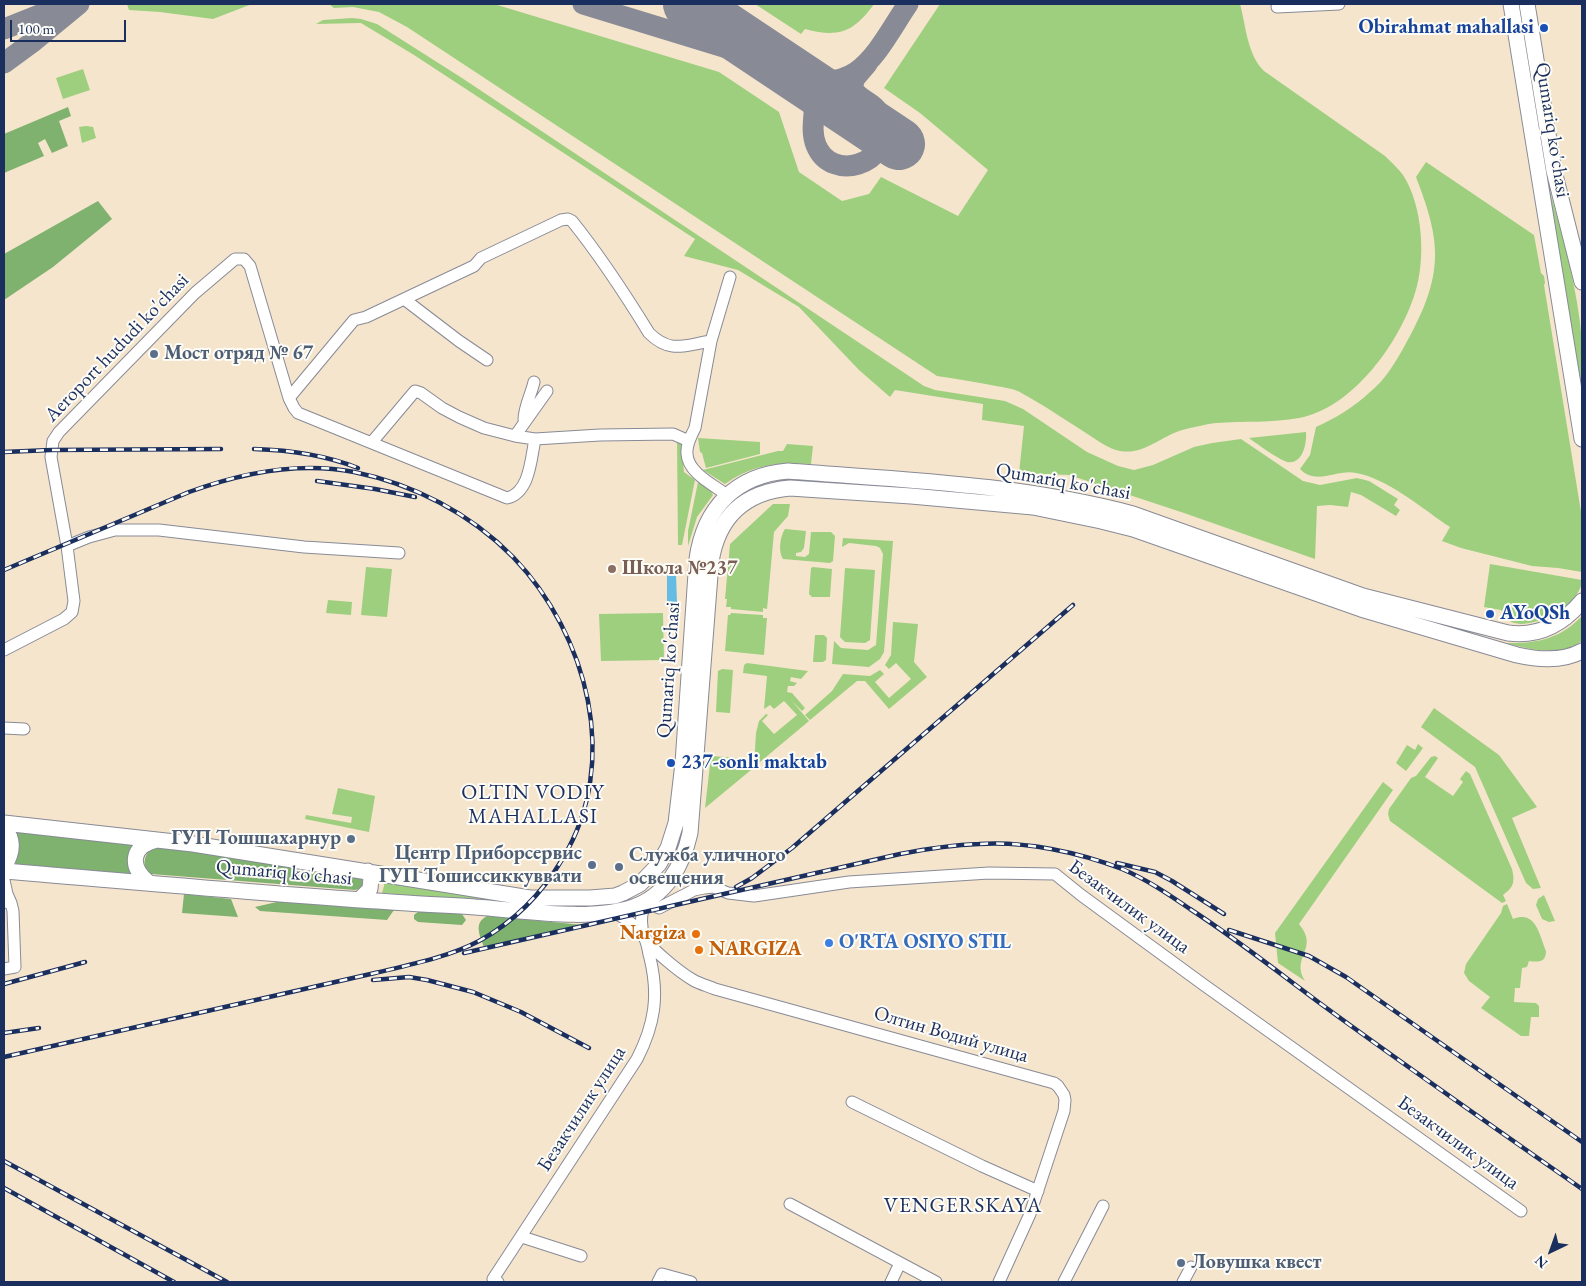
<!DOCTYPE html>
<meta charset="utf-8">
<style>
body{margin:0}
#map{position:relative;width:1586px;height:1286px;overflow:hidden;background:#f6e5cd;font-family:"EB Garamond",serif}
canvas{display:block}
.frame{position:absolute;inset:0;border:5px solid #1b2f5e;pointer-events:none}
.north{position:absolute;left:1526px;top:1226px;width:50px;height:50px;-webkit-text-stroke:4px #fdfcf7;paint-order:stroke;rotate:222deg;font-size:14px;font-weight:700;line-height:20px;text-align:center;color:#1b2f5e}
.north::after{content:'';display:block;margin:auto;width:18px;height:22px;background:#1b2f5e;clip-path:polygon(50% 0,100% 100%,50% 72%,0 100%)}
.scale{position:absolute;left:10px;top:20px;width:116px;height:22px;box-sizing:border-box;border:2px solid #1b2f5e;border-top:0;padding-left:6px;font-size:15px;line-height:18px;white-space:nowrap;color:#1b2f5e;-webkit-text-stroke:4px #fdfcf7;paint-order:stroke}
</style>
<div id="map">
<canvas width="1586" height="1286"></canvas>
<div class="frame"></div>
<div class="north">N</div>
<div class="scale">100 m</div>
</div>
<script>
const g = document.querySelector('canvas').getContext('2d');
g.lineJoin = 'round';
function fillPath(path, color) { g.fillStyle = color; g.fill(path, 'evenodd'); }
function strokePath(path, color, width, dash) { g.strokeStyle = color; g.lineWidth = width; g.lineCap = dash ? 'butt' : 'round'; g.setLineDash(dash || []); g.stroke(path); }
function drawText(font, color, halo, rows, align = 'center') {
  g.font = font + ' "EB Garamond",serif'; g.lineWidth = 4; g.setLineDash([]); g.textBaseline = 'middle'; g.strokeStyle = halo; g.fillStyle = color; for (const [text, x, y, turn = 0] of rows) {
    g.save(); g.translate(x, y); g.rotate((+turn || 0) * Math.PI / 180); g.textAlign = isNaN(turn) ? turn : align; if (halo) g.strokeText(text, 0, 0); g.fillText(text, 0, 0); g.restore();
  }
}
const green = new Path2D(`
 M 127,4 L 252,4 L 213,19 L 160,12 L 129,10 Z
 M 329,4 L 494,4 L 719,72 L 779,112 L 799,172 L 842,201 L 869,194 L 881,177 L 958,216 L 988,170 L 920,113 L 884,88 L 940,4 L 1240,4 C 1246,26 1247,54 1264,71 L 1385,156 C 1391,162 1398,168 1403,175 C 1423,206 1426,259 1415,293 C 1400,342 1353,408 1299,418 C 1272,423 1244,421 1216,423 C 1206,424 1196,427 1186,429 C 1162,434 1143,458 1116,450 C 1106,447 1097,440 1089,435 C 1070,423 1051,410 1032,399 C 1026,396 1021,392 1015,390 C 1009,388 1002,387 996,386 C 977,382 957,379 937,376 L 407,27 L 379,12 L 353,7 L 334,8 Z
 M 755,4 L 874,4 C 854,32 839,38 805,29 L 801,34 Z
 M 352,18 L 361,19 L 377,24 L 462,78 L 924,386 L 935,390 L 1005,401 L 1023,409 L 1087,452 L 1118,466 L 1134,470 L 1153,465 L 1194,447 L 1212,443 L 1241,439 L 1303,481 L 1320,485 L 1357,478 L 1369,481 L 1398,499 L 1394,505 L 1400,510 L 1396,516 L 1361,495 L 1351,492 L 1348,507 L 1330,505 L 1317,506 L 1315,559 L 1184,513 L 1069,475 L 1019,473 L 1024,426 L 982,420 L 983,404 L 895,390 L 890,397 L 859,370 L 799,307 L 738,270 L 684,256 L 695,239 L 414,55 L 361,23 L 316,24 L 323,20 Z
 M 83,69 L 90,90 L 63,99 L 56,78 Z
 M 86,126 L 93,127 L 96,138 L 82,143 L 79,127 Z
 M 1426,162 L 1534,235 L 1541,273 L 1544,276 L 1545,283 L 1544,285 L 1582,518 L 1582,572 L 1558,568 L 1532,566 L 1461,548 L 1442,541 L 1450,527 C 1424,510 1387,478 1356,473 C 1337,469 1316,486 1300,469 L 1310,455 L 1316,427 C 1336,418 1354,407 1370,392 C 1385,380 1395,363 1404,347 C 1421,316 1436,286 1435,251 C 1434,225 1425,201 1416,177 Z
 M 1547,188 L 1549,188 C 1563,239 1578,289 1582,342 C 1584,362 1582,383 1582,404 Z
 M 1306,432 C 1307,443 1303,465 1287,462 C 1278,459 1257,444 1249,438 Z
 M 698,438 L 760,442 L 760,454 L 706,468 L 702,453 L 700,452 Z
 M 677,440 L 681,444 L 684,472 L 695,480 L 682,545 L 678,545 Z
 M 787,444 L 813,446 L 811,464 C 778,462 753,464 725,484 L 703,470 L 778,451 L 783,451 Z
 M 698,482 L 711,491 L 713,495 L 697,517 L 688,546 L 688,531 Z
 M 773,504 L 790,504 L 788,516 L 774,532 L 767,609 L 763,608 L 763,612 L 731,609 L 731,607 L 726,607 L 727,599 L 725,599 L 730,544 Z
 M 785,529 L 806,531 L 804,548 L 801,552 L 796,553 L 796,556 L 805,557 L 809,554 L 811,532 L 831,532 L 835,536 L 833,561 L 830,563 L 783,559 C 778,552 780,536 785,529 Z
 M 843,538 L 893,541 L 884,652 L 880,659 L 869,667 L 832,664 L 834,641 L 841,648 L 868,650 L 876,645 L 883,554 L 880,548 L 876,546 L 849,543 L 842,547 Z
 M 1490,564 L 1582,580 C 1582,603 1536,629 1515,623 C 1508,622 1506,616 1501,610 L 1484,607 Z
 M 366,567 L 392,569 L 387,617 L 361,615 Z
 M 813,567 L 832,569 L 830,597 L 812,597 L 809,594 L 811,568 Z
 M 845,568 L 875,570 L 870,640 L 865,643 L 845,642 L 840,637 Z
 M 328,600 L 352,602 L 351,615 L 326,613 Z
 M 663,613 L 664,660 L 601,661 L 599,614 Z
 M 731,613 L 763,615 L 763,618 L 767,618 L 764,655 L 725,651 L 728,615 L 730,615 Z
 M 1582,616 L 1582,641 C 1558,658 1531,649 1505,643 C 1536,644 1560,639 1582,616 Z
 M 893,622 L 918,624 L 914,662 L 927,677 L 889,709 L 865,681 L 857,681 L 810,720 L 805,715 L 832,691 L 843,674 L 870,676 L 880,670 L 884,674 L 875,682 L 889,698 L 911,679 L 896,663 L 889,669 L 885,665 L 891,655 Z
 M 815,635 L 824,635 L 827,638 L 826,660 L 823,662 L 813,662 Z
 M 747,663 L 808,671 L 801,679 L 791,677 L 790,681 L 797,683 L 794,686 L 788,686 L 787,692 L 792,693 L 805,708 L 802,711 L 792,701 L 809,721 L 754,767 L 756,733 L 759,721 L 766,714 L 768,715 L 762,721 L 774,734 L 797,715 L 784,701 L 774,709 L 770,705 L 764,709 L 767,676 L 743,673 L 744,665 Z
 M 722,669 L 733,670 L 730,713 L 716,712 L 718,671 Z
 M 1434,708 L 1499,755 L 1537,807 L 1512,818 L 1541,888 L 1533,889 L 1526,883 L 1475,767 L 1421,727 Z
 M 1418,744 L 1423,748 L 1406,771 L 1396,763 L 1407,745 L 1415,750 Z
 M 711,756 L 751,759 L 751,770 L 705,808 Z
 M 1435,756 L 1438,758 L 1425,777 L 1453,796 L 1463,782 L 1460,779 L 1466,771 L 1470,774 L 1512,869 C 1515,882 1514,887 1503,895 L 1506,901 L 1502,903 L 1390,821 L 1388,814 L 1389,809 L 1411,778 L 1416,776 L 1431,757 Z
 M 1383,782 L 1393,790 L 1299,924 C 1320,949 1290,957 1305,981 L 1278,963 L 1275,933 Z
 M 338,788 L 375,796 L 369,832 L 305,819 L 306,815 L 351,823 L 352,817 L 332,814 Z
 M 384,881 L 493,900 L 493,902 L 382,893 L 384,886 Z
 M 1544,895 L 1555,921 L 1549,922 L 1542,919 L 1536,905 L 1538,899 Z
 M 1507,904 L 1513,919 C 1536,910 1539,934 1546,951 C 1546,963 1538,962 1529,961 L 1527,967 L 1522,968 L 1520,988 L 1515,988 L 1514,1002 L 1536,1003 L 1539,1006 L 1539,1017 L 1531,1017 L 1529,1036 L 1521,1036 L 1481,1008 L 1490,997 L 1469,981 L 1464,973 L 1466,964 L 1501,913 L 1503,906 Z`);
const forest = new Path2D(`
 M 68,107 L 71,116 L 59,121 L 68,146 L 52,153 L 45,139 L 38,143 L 44,156 L 4,173 L 4,134 Z
 M 98,201 L 112,219 L 53,267 L 4,300 L 4,254 Z
 M 13,831 L 136,844 L 133,874 L 16,864 L 16,862 L 12,862 Z
 M 155,846 L 357,875 L 361,877 L 364,884 L 362,888 L 355,890 L 151,874 L 145,868 C 143,858 147,852 155,846 Z
 M 184,894 L 231,899 L 238,917 L 182,913 Z
 M 281,901 L 394,910 L 387,920 L 260,911 L 255,907 Z
 M 419,911 L 462,914 L 466,920 L 462,925 L 418,922 L 414,919 L 414,915 Z
 M 487,916 L 584,925 L 484,947 C 480,936 473,923 487,916 Z`);
const water = new Path2D(`
 M 667,575 L 676,575 L 677,602 L 667,602 Z`);
const taxiway = new Path2D(`
 M 583,4 L 779,64
 M 4,29 L 67,4
 M 4,63 L 34,41 L 79,4
 M 793,73 C 858,101 877,50 908,4
 M 838,81 C 819,89 814,93 814,114 C 813,125 812,135 816,145 C 831,183 891,165 883,124 C 878,99 858,103 852,87 L 855,78 L 867,64`);
const runway = new Path2D(`
 M 689,4 L 899,144`);
const minor = new Path2D(`
 M 1277,7 L 1339,4
 M 404,299 L 459,341 L 487,360
 M 289,398 L 354,320 L 366,317 L 474,266 L 481,258 L 561,220 L 568,219 L 572,221 C 601,257 625,294 649,333 C 670,354 685,345 711,341
 M 524,420 C 524,407 531,395 534,382
 M 515,436 L 547,391
 M 372,442 L 415,391 L 421,393 L 442,408 L 459,417 L 484,428 L 515,436 L 535,439 L 600,435 L 673,434 L 689,441
 M 727,495 C 714,485 688,473 687,454 C 686,445 691,436 695,428 L 711,341 L 730,277
 M 67,546 L 89,537 L 115,530 L 159,530 L 304,547 L 399,553
 M 4,650 L 64,619 L 72,612 L 74,601 L 67,546 L 51,457 L 53,441 L 59,432 L 195,293 L 235,259 L 244,259 L 250,266 L 289,398 L 294,408 L 298,413 L 507,498 C 530,493 531,458 535,439
 M 4,728 L 24,729
 M 4,880 L 7,894 L 11,903 L 5,902
 M 4,969 L 15,967 L 13,911 L 11,903
 M 852,1102 L 982,1166 L 1038,1191
 M 790,1204 L 936,1282
 M 522,1237 L 581,1256
 M 498,1282 L 493,1279 L 637,1059 C 655,1024 659,995 650,958 C 648,952 648,945 645,939 C 640,928 624,917 613,912
 M 658,1282 L 662,1274 L 691,1282
 M 891,1282 L 900,1263
 M 999,1282 L 1030,1214 L 1064,1111 L 1065,1100 L 1064,1095 L 1058,1086 L 1054,1083 L 715,989 C 708,986 700,984 693,980 C 681,973 649,948 644,936 C 640,924 641,912 646,901 L 659,908 L 694,890 L 704,888 L 713,887 L 728,893 L 754,896 L 849,882 L 989,873 L 1055,874 L 1081,895 L 1204,985 L 1521,1211
 M 1064,1282 L 1103,1206
 M 1183,1282 L 1191,1267`);
const major = new Path2D(`
 M 1511,4 L 1582,439
 M 1527,4 L 1554,171 L 1582,282
 M 4,823 L 193,844 L 530,898 L 590,898 L 615,896 L 623,893 L 640,884 L 659,864 L 668,848 L 676,823 L 683,763 L 697,559 C 704,508 736,475 788,471 C 903,480 1021,484 1133,514 L 1363,596 L 1508,633 C 1539,637 1563,624 1582,601
 M 4,828 C 15,840 12,854 4,867
 M 4,871 C 138,882 273,895 407,903 C 430,905 452,905 475,907 C 522,910 589,922 633,907 C 666,896 683,865 690,833 L 711,562 C 718,516 745,492 790,488 L 911,496 L 1033,507 L 1101,521 L 1133,529 L 1361,609 L 1517,655 C 1539,660 1562,662 1582,651
 M 148,882 C 129,866 131,846 157,840
 M 360,899 L 370,889 L 371,877 L 368,871`);
const rail = new Path2D(`
 M 254,449 C 290,450 325,455 358,468
 M 4,452 L 51,450 L 221,449
 M 317,481 L 375,489 L 415,497
 M 4,570 L 189,492 C 241,473 298,461 354,472 C 413,484 470,513 513,557 C 588,635 621,762 563,858 C 543,892 514,922 479,941 C 449,957 409,965 375,973 L 4,1057
 M 1117,863 L 1155,872 L 1172,881 L 1224,914
 M 736,887 L 752,878 L 792,848 L 1073,605
 M 1229,930 L 1309,956 L 1346,977 L 1582,1142
 M 464,953 L 900,854 C 926,849 952,845 979,844 C 1025,841 1078,852 1122,869 C 1146,879 1168,894 1190,909 C 1235,938 1278,972 1321,1004 C 1407,1067 1495,1128 1582,1189
 M 373,980 L 409,977 L 427,980 L 473,992 L 521,1012 L 589,1048
 M 4,984 L 85,962
 M 4,1033 L 39,1028
 M 4,1161 L 227,1282
 M 4,1188 L 174,1282`);
const markers = [
 [1544,28,5,"#1a4fb4"],
 [154,354,5,"#5c6f8a"],
 [612,569,5,"#8d6e63"],
 [1490,614,5,"#1a4fb4"],
 [671,763,5,"#1a4fb4"],
 [351,839,5,"#5c6f8a"],
 [592,865,5,"#5c6f8a"],
 [619,867,5,"#5c6f8a"],
 [696,934,5,"#e8710a"],
 [829,943,5,"#3f7fe0"],
 [699,950,5,"#e8710a"],
 [1181,1263,5,"#5c6f8a"]
];
const transitNames = [
 ["Obirahmat mahallasi",1534,28,"right"],
 ["AYoQSh",1500,614],
 ["237-sonli maktab",681,763]
];
const streetNames = [
 ["Qumariq ko'chasi",1552,130,81],
 ["Aeroport hududi ko'chasi",117,348,-46],
 ["Qumariq ko'chasi",1063,482,10],
 ["Qumariq ko'chasi",669,670,-86],
 ["Qumariq ko'chasi",284,873,5],
 ["Безакчилик улица",1129,907,36],
 ["Олтин Водий улица",951,1035,16],
 ["Безакчилик улица",582,1109,-57],
 ["Безакчилик улица",1458,1143,36]
];
const serviceNames = [
 ["Мост отряд № 67",164,354],
 ["ГУП Тошшахарнур",341,839,"right"],
 ["Центр Приборсервис",582,854,"right"],
 ["ГУП Тошиссиккуввати",582,877,"right"],
 ["Служба уличного",629,856],
 ["освещения",629,879],
 ["Ловушка квест",1191,1263]
];
const educationNames = [
 ["Школа №237",622,569]
];
const foodNames = [
 ["Nargiza",686,934],
 ["NARGIZA",709,950,"left"]
];
const shopNames = [
 ["O'RTA OSIYO STIL",839,943]
];
const neighbourhoodNames = [
 ["OLTIN VODIY",533,793],
 ["MAHALLASI",533,817],
 ["VENGERSKAYA",963,1206]
];
fillPath(green, '#9ecf7f');
fillPath(forest, '#7eb26e');
fillPath(water, '#65bce2');
strokePath(taxiway, '#888a96', 21);
strokePath(runway, '#888a96', 52);
strokePath(minor, '#888a96', 13);
strokePath(major, '#888a96', 17);
strokePath(minor, '#fff', 11);
strokePath(major, '#fff', 15);
strokePath(rail, '#1b2f5e', 4.5);
strokePath(rail, '#fdfcf7', 2.5, [8]);
for (const [x, y, r, color] of markers) { const dot = new Path2D(); dot.arc(x, y, r, 0, 2 * Math.PI); g.fillStyle = color; g.fill(dot); strokePath(dot, '#fdfcf7', 2); }
drawText('bold 20px', '#164399', '#fdfcf7', transitNames, 'left');
drawText('20px', '#1b2f5e', '#fdfcf7', streetNames);
drawText('bold 20px', '#4e5e75', '#fdfcf7', serviceNames, 'left');
drawText('bold 20px', '#785e54', '#fdfcf7', educationNames, 'left');
drawText('bold 20px', '#c56008', '#fdfcf7', foodNames, 'right');
drawText('bold 20px', '#366cbe', '#fdfcf7', shopNames, 'left');
g.letterSpacing = '1px';
drawText('21px', '#1b2f5e', '#fdfcf7', neighbourhoodNames);
g.letterSpacing = '0px';
</script>
